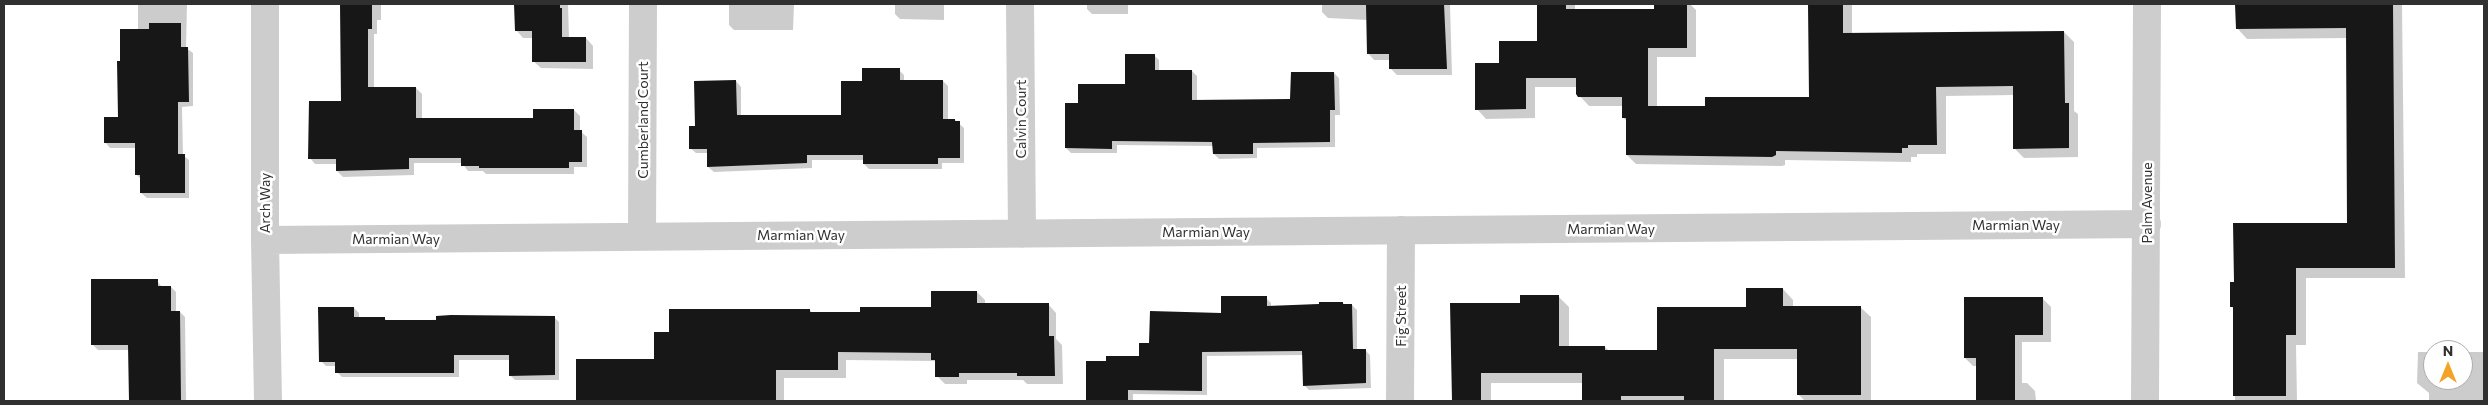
<!DOCTYPE html>
<style>
body{margin:0}
#map{position:relative;width:2488px;height:405px;overflow:hidden;background:#fff;font-family:Commissioner,sans-serif}
canvas{display:block}
.frame{position:absolute;inset:0;border:5px solid #303030;pointer-events:none}
.north{position:absolute;left:2423px;top:340px;width:50px;height:50px;box-sizing:border-box;background:#fff;border:1px solid #acacac;border-radius:50%;rotate:0deg;font-size:14px;font-weight:700;line-height:20px;text-align:center;color:#303030}
.north::after{content:'';display:block;margin:auto;width:18px;height:22px;background:#f3a427;clip-path:polygon(50% 0,100% 100%,50% 72%,0 100%)}
</style>
<div id="map">
<canvas width="2488" height="405"></canvas>
<div class="frame"></div>
<div class="north">N</div>
</div>
<script>
const g = document.querySelector('canvas').getContext('2d');
g.lineJoin = 'round';
function fillPath(path, color) { g.fillStyle = color; g.fill(path, 'evenodd'); }
function strokePath(path, color, width, dash) { g.strokeStyle = color; g.lineWidth = width; g.lineCap = dash ? 'butt' : 'round'; g.setLineDash(dash || []); g.stroke(path); }
function drawText(font, color, halo, rows, align = 'center') {
  g.font = font + ' Commissioner,sans-serif'; g.lineWidth = 5; g.setLineDash([]); g.textBaseline = 'middle'; g.strokeStyle = halo; g.fillStyle = color; for (const [text, x, y, turn = 0] of rows) {
    g.save(); g.translate(x, y); g.rotate((+turn || 0) * Math.PI / 180); g.textAlign = isNaN(turn) ? turn : align; if (halo) g.strokeText(text, 0, 0); g.fillText(text, 0, 0); g.restore();
  }
}
const shadow = new Path2D(`
 M 138,4 L 187,4 L 186,48 L 193,53 L 193,106 L 182,107 L 183,155 L 189,160 L 189,198 L 147,198 L 141,193 L 141,179 L 136,174 L 136,148 L 110,148 L 105,142 L 119,118 L 121,62 L 138,30 Z
 M 341,4 L 381,4 L 381,20 L 377,20 L 377,34 L 374,34 L 374,88 L 416,88 L 422,94 L 422,120 L 534,119 L 574,110 L 580,116 L 580,131 L 587,137 L 587,167 L 574,167 L 574,174 L 486,174 L 483,171 L 468,171 L 462,163 L 414,163 L 414,175 L 343,177 L 337,171 L 337,164 L 315,164 L 310,158 L 342,103 Z
 M 516,4 L 568,4 L 569,38 L 586,38 L 593,46 L 593,69 L 541,68 L 533,61 L 533,38 L 523,38 L 516,30 Z
 M 729,4 L 794,4 L 793,30 L 734,30 L 729,25 Z
 M 895,4 L 944,4 L 944,20 L 900,19 L 895,14 Z
 M 1087,4 L 1128,4 L 1128,14 L 1092,14 L 1087,9 Z
 M 1322,4 L 1450,4 L 1452,75 L 1397,75 L 1391,69 L 1391,60 L 1374,60 L 1368,53 L 1368,20 L 1328,18 L 1322,12 Z
 M 1538,4 L 1575,4 L 1575,10 L 1655,10 L 1655,4 L 1690,4 L 1696,10 L 1696,57 L 1657,57 L 1657,108 L 1706,108 L 1811,98 L 1809,4 L 1852,4 L 1852,34 L 2064,32 L 2074,42 L 2074,111 L 2078,114 L 2078,157 L 2024,158 L 2015,149 L 2014,95 L 1946,96 L 1946,154 L 1917,154 L 1917,157 L 1911,157 L 1911,162 L 1785,160 L 1785,165 L 1782,166 L 1636,164 L 1627,155 L 1627,121 L 1623,118 L 1623,106 L 1589,106 L 1578,94 L 1578,87 L 1535,87 L 1535,118 L 1486,119 L 1477,109 L 1500,64 L 1538,42 Z
 M 2237,4 L 2402,4 L 2405,278 L 2306,278 L 2306,345 L 2296,345 L 2297,401 L 2235,401 L 2235,310 L 2232,307 L 2235,283 L 2348,224 L 2348,38 L 2247,39 L 2237,28 Z
 M 1154,55 L 1159,60 L 1159,71 L 1192,71 L 1197,76 L 1197,101 L 1292,100 L 1334,73 L 1339,78 L 1340,115 L 1335,115 L 1335,147 L 1257,148 L 1257,158 L 1219,159 L 1214,154 L 1214,146 L 1117,145 L 1117,153 L 1071,153 L 1066,148 L 1079,105 L 1127,85 Z
 M 899,70 L 904,75 L 904,82 L 943,81 L 948,86 L 948,120 L 955,120 L 964,128 L 964,163 L 942,163 L 942,169 L 869,169 L 864,164 L 864,160 L 812,160 L 812,168 L 714,172 L 708,167 L 708,153 L 696,153 L 690,148 L 696,127 L 736,81 L 741,87 L 741,116 L 842,116 L 863,82 Z
 M 157,281 L 162,287 L 171,287 L 176,292 L 176,312 L 180,312 L 185,317 L 186,401 L 131,401 L 130,350 L 98,350 L 93,345 Z
 M 1783,289 L 1793,300 L 1793,307 L 1860,307 L 1871,317 L 1871,401 L 1805,401 L 1798,394 L 1798,359 L 1724,359 L 1724,401 L 1584,401 L 1584,383 L 1491,383 L 1491,401 L 1453,401 L 1451,304 L 1521,304 L 1559,297 L 1569,307 L 1569,347 L 1605,347 L 1609,351 L 1658,351 Z
 M 977,292 L 985,300 L 985,304 L 1048,304 L 1056,313 L 1056,339 L 1062,345 L 1063,384 L 1027,384 L 1023,380 L 967,380 L 967,384 L 945,384 L 937,376 L 937,363 L 934,361 L 846,360 L 846,378 L 784,378 L 784,401 L 577,401 L 578,360 L 655,360 L 670,333 L 810,310 L 813,314 L 861,314 L 932,308 Z
 M 1266,298 L 1271,303 L 1271,307 L 1343,303 L 1345,305 L 1352,305 L 1357,310 L 1357,350 L 1365,350 L 1370,355 L 1371,388 L 1309,390 L 1304,385 L 1304,355 L 1207,356 L 1207,395 L 1133,394 L 1133,401 L 1088,401 L 1088,362 L 1107,362 L 1140,357 L 1151,344 Z
 M 2043,299 L 2051,307 L 2051,342 L 2022,342 L 2022,383 L 2027,383 L 2035,391 L 2036,401 L 1978,401 L 1977,366 L 1973,366 L 1965,358 Z
 M 354,308 L 359,313 L 359,318 L 384,318 L 387,321 L 554,317 L 559,322 L 559,380 L 515,380 L 510,375 L 510,360 L 459,360 L 459,377 L 342,377 L 337,372 L 337,366 L 326,366 L 321,361 Z
 M 2418,352 L 2433,352 L 2433,380 L 2463,380 L 2463,352 L 2484,352 L 2484,401 L 2429,401 L 2429,393 L 2417,383 Z`);
const building = new Path2D(`
 M 340,4 L 372,4 L 372,29 L 368,29 L 368,87 L 416,87 L 416,118 L 533,118 L 533,109 L 574,109 L 574,130 L 582,130 L 582,162 L 569,162 L 569,168 L 479,168 L 479,166 L 461,166 L 461,158 L 409,158 L 409,169 L 336,171 L 336,159 L 308,159 L 309,101 L 341,101 Z
 M 514,4 L 560,4 L 560,8 L 562,8 L 562,37 L 586,37 L 586,62 L 532,62 L 532,31 L 515,31 Z
 M 1366,4 L 1444,4 L 1447,69 L 1389,69 L 1389,54 L 1367,54 Z
 M 1537,4 L 1566,4 L 1566,9 L 1654,9 L 1654,4 L 1687,4 L 1687,48 L 1648,48 L 1648,106 L 1705,106 L 1705,97 L 1809,97 L 1808,4 L 1843,4 L 1843,33 L 2064,31 L 2065,103 L 2069,103 L 2069,148 L 2013,149 L 2013,86 L 1936,87 L 1937,145 L 1908,145 L 1908,148 L 1902,148 L 1902,153 L 1776,151 L 1776,155 L 1772,157 L 1626,155 L 1626,118 L 1622,118 L 1622,97 L 1578,97 L 1576,94 L 1576,78 L 1526,78 L 1526,109 L 1475,110 L 1475,63 L 1499,63 L 1499,41 L 1537,41 Z
 M 2235,4 L 2393,4 L 2395,268 L 2296,268 L 2296,335 L 2286,335 L 2286,396 L 2233,396 L 2233,307 L 2230,307 L 2230,282 L 2234,282 L 2233,223 L 2347,223 L 2346,28 L 2236,29 Z
 M 149,23 L 181,23 L 181,47 L 188,47 L 189,102 L 178,102 L 178,154 L 185,154 L 185,193 L 140,193 L 140,175 L 135,175 L 135,143 L 104,143 L 104,117 L 118,117 L 117,61 L 120,61 L 120,29 L 149,29 Z
 M 1125,54 L 1155,54 L 1155,70 L 1192,70 L 1192,100 L 1290,99 L 1291,72 L 1334,72 L 1335,110 L 1330,110 L 1330,142 L 1253,143 L 1253,154 L 1213,154 L 1212,142 L 1112,141 L 1112,149 L 1065,148 L 1065,103 L 1078,103 L 1078,84 L 1125,84 Z
 M 862,68 L 900,68 L 900,80 L 943,80 L 943,119 L 955,119 L 955,121 L 960,121 L 960,158 L 938,158 L 938,164 L 863,164 L 863,155 L 807,155 L 807,163 L 707,167 L 707,149 L 689,149 L 689,126 L 695,126 L 694,81 L 736,80 L 737,115 L 841,115 L 841,81 L 862,81 Z
 M 91,279 L 158,279 L 158,286 L 171,286 L 171,311 L 180,311 L 181,401 L 129,401 L 128,345 L 91,345 Z
 M 1746,288 L 1783,288 L 1783,306 L 1861,306 L 1861,395 L 1797,395 L 1797,349 L 1714,349 L 1714,401 L 1684,401 L 1684,396 L 1621,396 L 1621,401 L 1582,401 L 1582,373 L 1481,373 L 1481,401 L 1452,401 L 1450,303 L 1520,303 L 1520,295 L 1559,295 L 1559,346 L 1605,346 L 1605,350 L 1657,350 L 1657,307 L 1746,307 Z
 M 931,291 L 977,291 L 977,303 L 1049,303 L 1049,336 L 1054,336 L 1055,376 L 1017,376 L 1017,373 L 959,373 L 959,377 L 935,377 L 935,360 L 931,360 L 931,353 L 838,352 L 838,370 L 776,370 L 776,401 L 576,401 L 576,359 L 654,359 L 654,332 L 669,332 L 669,309 L 810,309 L 810,312 L 860,312 L 860,307 L 931,307 Z
 M 1221,296 L 1267,296 L 1267,306 L 1319,304 L 1319,302 L 1343,302 L 1343,304 L 1352,304 L 1353,349 L 1366,349 L 1366,383 L 1303,386 L 1302,351 L 1202,352 L 1202,391 L 1128,390 L 1128,401 L 1086,401 L 1086,361 L 1106,361 L 1106,356 L 1139,356 L 1139,343 L 1149,343 L 1150,311 L 1221,313 Z
 M 1964,297 L 2043,297 L 2043,335 L 2015,335 L 2015,401 L 1976,401 L 1976,358 L 1964,358 Z
 M 318,307 L 354,307 L 354,317 L 385,317 L 385,320 L 436,320 L 436,316 L 451,315 L 555,316 L 555,375 L 509,376 L 509,355 L 454,355 L 454,373 L 335,373 L 335,362 L 319,362 Z`);
const minor = new Path2D(`
 M 265,4 L 265,240 L 268,401
 M 1020,4 L 1022,234
 M 642,237 L 643,4
 M 265,240 L 2147,224
 M 1400,401 L 1401,230`);
const tertiary = new Path2D(`
 M 2145,401 L 2147,4`);
const streetNames = [
 ["Calvin Court",1021,119,-90],
 ["Cumberland Court",643,120,-90],
 ["Arch Way",265,203,-90],
 ["Palm Avenue",2147,203,-90],
 ["Marmian Way",2016,225],
 ["Marmian Way",1611,229],
 ["Marmian Way",1206,232],
 ["Marmian Way",801,235],
 ["Marmian Way",396,239],
 ["Fig Street",1401,316,-90]
];
fillPath(shadow, '#0003');
fillPath(building, '#171717');
strokePath(minor, '#cdcdcd', 28);
strokePath(tertiary, '#cdcdcd', 28);
drawText('14px', '#303030', '#fff', streetNames);
</script>
